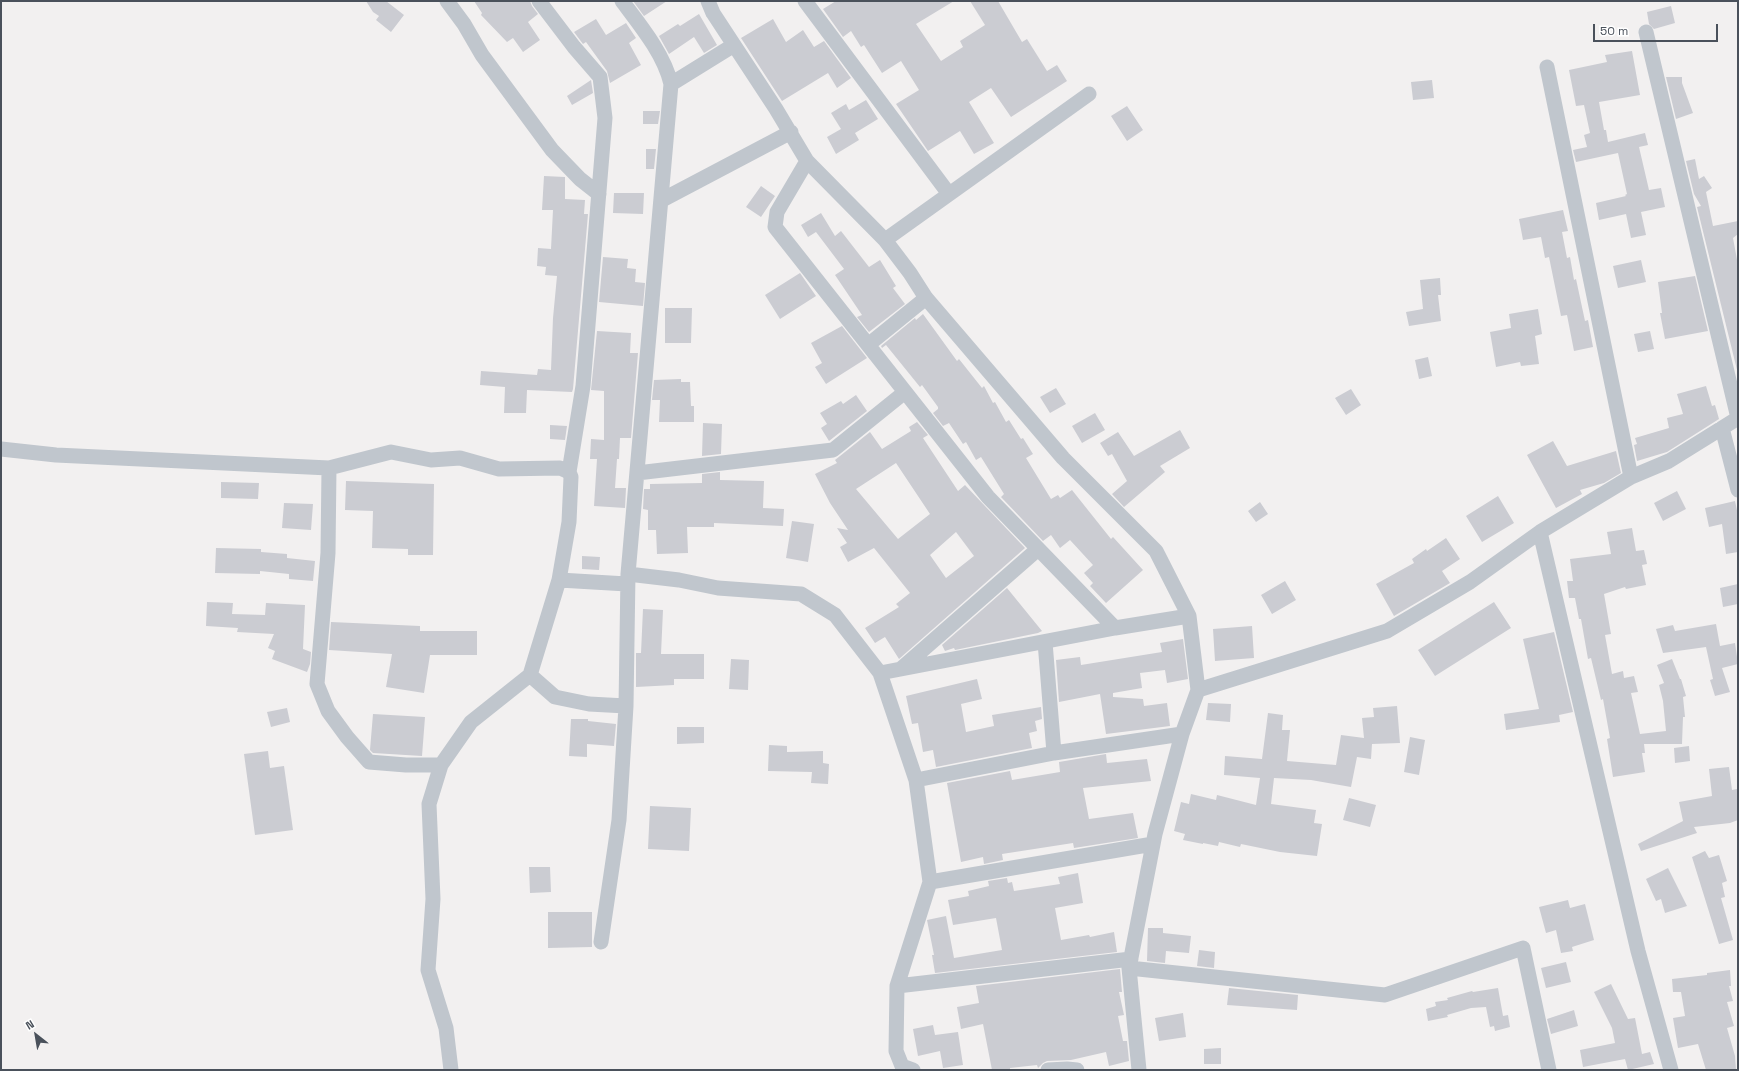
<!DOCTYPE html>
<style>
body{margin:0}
#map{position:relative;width:1739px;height:1071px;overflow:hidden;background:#f2f0f0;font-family:"Space Grotesk",sans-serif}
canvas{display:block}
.frame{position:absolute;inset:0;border:2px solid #4a515b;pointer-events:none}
.north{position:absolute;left:16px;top:1015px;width:40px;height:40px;-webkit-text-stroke:3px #fff;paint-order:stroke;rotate:329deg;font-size:11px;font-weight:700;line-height:16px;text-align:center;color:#4a515b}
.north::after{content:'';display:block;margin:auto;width:14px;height:18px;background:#4a515b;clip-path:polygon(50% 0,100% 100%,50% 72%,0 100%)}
.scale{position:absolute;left:1593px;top:24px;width:125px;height:18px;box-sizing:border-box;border:2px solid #4a515b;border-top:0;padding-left:5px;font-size:12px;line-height:14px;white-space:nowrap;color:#4a515b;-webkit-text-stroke:3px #fff;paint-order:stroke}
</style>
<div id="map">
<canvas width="1739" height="1071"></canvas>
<div class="frame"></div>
<div class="north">N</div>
<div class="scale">50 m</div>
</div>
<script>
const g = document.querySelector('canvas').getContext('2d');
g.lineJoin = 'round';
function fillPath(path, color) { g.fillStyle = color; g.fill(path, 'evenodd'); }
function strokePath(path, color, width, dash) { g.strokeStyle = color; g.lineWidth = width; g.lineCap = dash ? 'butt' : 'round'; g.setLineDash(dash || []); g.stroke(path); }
const building = new Path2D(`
 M 366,1 L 386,1 L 404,15 L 391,32 L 376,20 L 379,16 L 373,12 Z
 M 474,1 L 530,1 L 532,6 L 538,14 L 528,22 L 540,40 L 523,52 L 513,38 L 507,42 L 481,15 L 482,13 Z
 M 633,1 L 667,1 L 644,16 Z
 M 836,1 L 954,1 L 916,24 L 941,61 L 963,47 L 960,41 L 985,25 L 970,1 L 998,1 L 1022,42 L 1027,39 L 1047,71 L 1057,65 L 1067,81 L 1011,117 L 991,88 L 969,102 L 994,143 L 974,154 L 960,131 L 928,151 L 896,104 L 919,90 L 901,61 L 882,73 L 864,45 L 861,47 L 851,31 L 843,37 L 823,9 Z
 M 1671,6 L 1675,23 L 1654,29 L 1649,24 L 1647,12 Z
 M 699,14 L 717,45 L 704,53 L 694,37 L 669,54 L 659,36 L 678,24 L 680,26 Z
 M 596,19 L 606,35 L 626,23 L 636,38 L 629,43 L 641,65 L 610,83 L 607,71 L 586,42 L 583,44 L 574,32 Z
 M 773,19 L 786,42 L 803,30 L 814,47 L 824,41 L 851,78 L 837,88 L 828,73 L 782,101 L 741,38 Z
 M 1632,51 L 1640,95 L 1599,102 L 1604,130 L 1606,130 L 1608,142 L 1645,133 L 1648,145 L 1639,147 L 1649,190 L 1661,188 L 1665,207 L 1641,212 L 1646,235 L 1631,238 L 1626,214 L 1599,220 L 1596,203 L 1626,196 L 1625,195 L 1627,194 L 1618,153 L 1576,162 L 1573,150 L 1587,147 L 1584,135 L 1590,133 L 1584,105 L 1576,106 L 1569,70 L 1607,62 L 1605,55 Z
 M 1666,77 L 1682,77 L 1682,83 L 1693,113 L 1676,119 Z
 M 591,80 L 593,93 L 572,105 L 567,96 Z
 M 1432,80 L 1434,98 L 1413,100 L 1411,82 Z
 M 866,100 L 878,119 L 855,133 L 859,140 L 836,154 L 827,137 L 841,129 L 831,113 L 846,104 L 849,110 Z
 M 1127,106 L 1143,130 L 1127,141 L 1111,116 Z
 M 643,111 L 660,111 L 658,124 L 643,124 Z
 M 646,149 L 656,149 L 654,169 L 646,169 Z
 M 1695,159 L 1699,179 L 1704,176 L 1712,188 L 1706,192 L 1713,226 L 1738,221 L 1738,234 L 1733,238 L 1738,265 L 1738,374 L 1697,207 L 1701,206 L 1694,194 L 1686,161 Z
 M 544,176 L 565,177 L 565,199 L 585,200 L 584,214 L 588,214 L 573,389 L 572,392 L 527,390 L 526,413 L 504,413 L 505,387 L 480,385 L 481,371 L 537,375 L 538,369 L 551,370 L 553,318 L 557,276 L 545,275 L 546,267 L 537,266 L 538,248 L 551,249 L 553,210 L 542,210 Z
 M 761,186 L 775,196 L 761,217 L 746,207 Z
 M 614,193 L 644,193 L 643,214 L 613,213 Z
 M 1563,210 L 1568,231 L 1562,232 L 1567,258 L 1570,257 L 1574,280 L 1576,279 L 1585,321 L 1588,320 L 1593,347 L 1574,351 L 1567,315 L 1561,316 L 1549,257 L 1545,258 L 1541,237 L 1523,240 L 1519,219 Z
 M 821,213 L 835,236 L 841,231 L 869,267 L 880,260 L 896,286 L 893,288 L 905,304 L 869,332 L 857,317 L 862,315 L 835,275 L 844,269 L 816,232 L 808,237 L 801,225 Z
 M 603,257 L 628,259 L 627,268 L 636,269 L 635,282 L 645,283 L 643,306 L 599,302 Z
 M 1641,260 L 1646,282 L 1618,288 L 1613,266 Z
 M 800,273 L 816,296 L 780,319 L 765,295 Z
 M 1695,276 L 1708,331 L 1665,339 L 1660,313 L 1662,313 L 1658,282 Z
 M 1440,278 L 1441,295 L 1438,295 L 1441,321 L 1409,326 L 1406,312 L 1423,309 L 1420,280 Z
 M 665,308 L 692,308 L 691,343 L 665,343 Z
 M 1538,309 L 1542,334 L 1535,336 L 1539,364 L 1521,366 L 1520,362 L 1496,367 L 1490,332 L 1511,328 L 1509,314 Z
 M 923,314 L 957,361 L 959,359 L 982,388 L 984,386 L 993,403 L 995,402 L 1006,422 L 1009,420 L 1021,439 L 1023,438 L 1033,454 L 1026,458 L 1051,499 L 1058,495 L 1060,498 L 1072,490 L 1111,539 L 1113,537 L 1143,570 L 1106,603 L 1090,586 L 1093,583 L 1084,573 L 1093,565 L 1070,540 L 1060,548 L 1051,535 L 1043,541 L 1001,497 L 1004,494 L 981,457 L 976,460 L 966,442 L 963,444 L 949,423 L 943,426 L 933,413 L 938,409 L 938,407 L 922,385 L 920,387 L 886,345 L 882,348 L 881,346 L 915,318 L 916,320 Z
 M 842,326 L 867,358 L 826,384 L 815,367 L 822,363 L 811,343 Z
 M 597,331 L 631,333 L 630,353 L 638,353 L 631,438 L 620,438 L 619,459 L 617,459 L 615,488 L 626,488 L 625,508 L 594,506 L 597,459 L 590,459 L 591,439 L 604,440 L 604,391 L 591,390 Z
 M 1650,331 L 1654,349 L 1638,352 L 1634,334 Z
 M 1428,357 L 1432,376 L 1419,379 L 1415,360 Z
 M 681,379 L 681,382 L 690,382 L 691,406 L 694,406 L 694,422 L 659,422 L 660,400 L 652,400 L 654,380 Z
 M 1706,386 L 1712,406 L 1715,405 L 1719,419 L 1667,452 L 1637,461 L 1634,445 L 1637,444 L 1635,438 L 1669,428 L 1667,418 L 1683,414 L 1677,394 Z
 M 1056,388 L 1066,404 L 1050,413 L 1040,397 Z
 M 1351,389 L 1361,405 L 1346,415 L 1335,398 Z
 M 856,395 L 867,411 L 829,441 L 821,428 L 827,424 L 820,413 L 841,401 L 843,404 Z
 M 1095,413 L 1105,430 L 1082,443 L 1072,426 Z
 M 917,422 L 928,435 L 923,438 L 958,491 L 965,485 L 1025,548 L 899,659 L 885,637 L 875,643 L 865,628 L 899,607 L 896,604 L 910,593 L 874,548 L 848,562 L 840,547 L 847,543 L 837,528 L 848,530 L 830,503 L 815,474 L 837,463 L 835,460 L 870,432 L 882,449 L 911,431 L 909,427 ZM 896,463 L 930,514 L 898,539 L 856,489 ZM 956,532 L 974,556 L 946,578 L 930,555 Z
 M 703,423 L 722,424 L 721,454 L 702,456 Z
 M 550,425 L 567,426 L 565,440 L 550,439 Z
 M 1180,430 L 1190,448 L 1160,466 L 1165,472 L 1124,507 L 1112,494 L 1127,481 L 1112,454 L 1108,456 L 1100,443 L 1118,432 L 1134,456 Z
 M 1553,441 L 1567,466 L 1616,451 L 1621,473 L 1604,483 L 1580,490 L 1582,494 L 1556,508 L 1527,455 Z
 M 720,472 L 720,480 L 764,481 L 763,508 L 784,509 L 783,526 L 714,523 L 714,527 L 687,527 L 688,553 L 657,554 L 656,530 L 648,530 L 648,510 L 643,509 L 644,489 L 650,489 L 650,484 L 702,483 L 702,474 Z
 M 346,481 L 434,484 L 433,555 L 408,555 L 408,549 L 372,548 L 373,511 L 345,510 Z
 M 221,482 L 259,483 L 258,499 L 221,498 Z
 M 1677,491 L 1686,509 L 1663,521 L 1654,503 Z
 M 1498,496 L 1514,523 L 1482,542 L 1466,516 Z
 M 1735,501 L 1738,515 L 1738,552 L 1726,554 L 1722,524 L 1709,527 L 1705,508 Z
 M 1260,502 L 1268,514 L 1256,522 L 1248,511 Z
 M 284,503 L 313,504 L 311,530 L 282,528 Z
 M 792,521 L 814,524 L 808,562 L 786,558 Z
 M 1632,528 L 1636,551 L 1644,550 L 1647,564 L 1642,565 L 1646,585 L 1626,589 L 1625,587 L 1604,594 L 1611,634 L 1605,635 L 1612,674 L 1623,671 L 1624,678 L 1634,676 L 1638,692 L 1631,693 L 1640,734 L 1666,731 L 1663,701 L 1659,685 L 1664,683 L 1657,665 L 1672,659 L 1680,679 L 1681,679 L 1686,696 L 1683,697 L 1685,717 L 1683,717 L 1682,744 L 1644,744 L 1645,753 L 1642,753 L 1645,772 L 1613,777 L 1607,739 L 1610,738 L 1603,699 L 1601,700 L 1591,658 L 1588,659 L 1581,619 L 1579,619 L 1575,598 L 1569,598 L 1567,581 L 1573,581 L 1570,559 L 1611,554 L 1607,532 Z
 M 1446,538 L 1460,559 L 1442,571 L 1450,583 L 1394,616 L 1376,584 L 1414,563 L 1412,559 L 1426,549 L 1427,551 Z
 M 216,548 L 261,549 L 261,552 L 287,554 L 287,558 L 315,561 L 313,581 L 289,579 L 289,574 L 260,571 L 260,574 L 215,573 Z
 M 582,556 L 600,557 L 599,570 L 582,569 Z
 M 1285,581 L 1296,600 L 1272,614 L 1261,595 Z
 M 1738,584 L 1738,604 L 1723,607 L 1720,588 Z
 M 1007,588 L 1042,631 L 1038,633 L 955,650 L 954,648 L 945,651 L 942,645 Z
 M 207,602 L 233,603 L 232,614 L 265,615 L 266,603 L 305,605 L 303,649 L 311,652 L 310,664 L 307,672 L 272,659 L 275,651 L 268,648 L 274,634 L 237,632 L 238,628 L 206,626 Z
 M 1494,602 L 1511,628 L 1435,676 L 1418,650 Z
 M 643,609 L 663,610 L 661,654 L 704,654 L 704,679 L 674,679 L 674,685 L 636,687 L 636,653 L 641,653 Z
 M 331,622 L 420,626 L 420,631 L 477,631 L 477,655 L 430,655 L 424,693 L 386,687 L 392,654 L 329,650 Z
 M 1716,624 L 1720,646 L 1735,643 L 1738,664 L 1722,668 L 1730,692 L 1715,696 L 1710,680 L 1713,679 L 1706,647 L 1663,653 L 1656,629 L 1673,625 L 1675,631 Z
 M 1252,626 L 1254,658 L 1215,661 L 1213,629 Z
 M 1554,632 L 1573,712 L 1559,715 L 1560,722 L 1506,730 L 1504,714 L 1539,709 L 1523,639 Z
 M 1183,639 L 1188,679 L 1167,683 L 1165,670 L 1140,673 L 1142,688 L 1113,693 L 1113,697 L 1143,699 L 1144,706 L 1167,703 L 1170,726 L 1106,734 L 1100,694 L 1059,702 L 1056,660 L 1080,657 L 1081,665 L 1162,652 L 1160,643 Z
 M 731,659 L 749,660 L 748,690 L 729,689 Z
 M 977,679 L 982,699 L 961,704 L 966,732 L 994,726 L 992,715 L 1041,707 L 1042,719 L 1035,721 L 1037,731 L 1029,733 L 1032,748 L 936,767 L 933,750 L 923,752 L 918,723 L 912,724 L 906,696 Z
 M 1208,703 L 1231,704 L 1230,722 L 1206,720 Z
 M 1397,706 L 1400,743 L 1372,744 L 1371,759 L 1357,757 L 1351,787 L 1311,780 L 1274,778 L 1271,804 L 1316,810 L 1314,823 L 1322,824 L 1317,856 L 1280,852 L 1241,844 L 1240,847 L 1219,842 L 1218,846 L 1203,843 L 1203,844 L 1183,840 L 1185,834 L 1174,831 L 1181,802 L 1189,804 L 1191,794 L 1216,800 L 1217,795 L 1256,805 L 1260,778 L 1224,775 L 1225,756 L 1262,759 L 1268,713 L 1283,715 L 1282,730 L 1290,730 L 1287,761 L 1336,765 L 1341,735 L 1364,738 L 1362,718 L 1374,717 L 1373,708 Z
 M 287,708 L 290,722 L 271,727 L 267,712 Z
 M 373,714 L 425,717 L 422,756 L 373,753 L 370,750 Z
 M 571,719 L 588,719 L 588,721 L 616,724 L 614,746 L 587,744 L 587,757 L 569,756 Z
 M 677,727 L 704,727 L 704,743 L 677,744 Z
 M 1410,737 L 1425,740 L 1419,775 L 1404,772 Z
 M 769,745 L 787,746 L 787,752 L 823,751 L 823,763 L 829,764 L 828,784 L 811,783 L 812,772 L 768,771 Z
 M 1689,746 L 1690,761 L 1675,763 L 1674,748 Z
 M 268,751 L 270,768 L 284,766 L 293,830 L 255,835 L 244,754 Z
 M 1106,754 L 1107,763 L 1147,759 L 1151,781 L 1083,788 L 1089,819 L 1133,813 L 1138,838 L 1074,848 L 1073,843 L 1002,854 L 1003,860 L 984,864 L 983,857 L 961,862 L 947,783 L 1010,771 L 1012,780 L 1060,772 L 1059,762 Z
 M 1729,767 L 1732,790 L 1737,789 L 1738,820 L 1730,823 L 1694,827 L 1697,833 L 1641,851 L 1638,844 L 1683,821 L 1679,802 L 1712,796 L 1709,769 Z
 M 1349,798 L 1376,805 L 1370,827 L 1343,820 Z
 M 650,806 L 691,808 L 689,851 L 648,849 Z
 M 1705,851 L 1709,858 L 1719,855 L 1727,881 L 1722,883 L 1725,897 L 1721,898 L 1733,940 L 1719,944 L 1692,857 Z
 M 529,867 L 550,867 L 551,892 L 530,893 Z
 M 1668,868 L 1687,906 L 1665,913 L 1661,899 L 1656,901 L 1646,879 Z
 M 1078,873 L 1083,903 L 1055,908 L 1061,940 L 1089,935 L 1090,937 L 1114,932 L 1117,952 L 935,973 L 932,955 L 934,955 L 927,920 L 946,916 L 954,958 L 1002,950 L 996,918 L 953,925 L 948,900 L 969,896 L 968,891 L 989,886 L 988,881 L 1007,878 L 1008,883 L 1012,882 L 1014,891 L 1060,884 L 1058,877 Z
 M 1568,900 L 1570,908 L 1585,904 L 1594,940 L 1572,947 L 1573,951 L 1561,953 L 1556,930 L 1546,933 L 1539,907 Z
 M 548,912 L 592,912 L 592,947 L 548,948 Z
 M 1148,928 L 1163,928 L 1163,933 L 1191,936 L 1189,953 L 1166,951 L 1165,963 L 1147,961 Z
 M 1199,950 L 1215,952 L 1214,968 L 1197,966 Z
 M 1566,962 L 1571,982 L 1546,988 L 1541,968 Z
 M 1120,969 L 1122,992 L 1119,992 L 1124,1015 L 1118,1016 L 1123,1041 L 1127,1041 L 1129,1061 L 1109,1066 L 1106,1052 L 1071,1060 L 1047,1061 L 1043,1063 L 1038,1068 L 1037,1065 L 1010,1068 L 1010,1070 L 992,1070 L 983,1024 L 961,1029 L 957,1007 L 979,1003 L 976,986 Z
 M 1730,970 L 1731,986 L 1729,986 L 1733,1001 L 1727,1002 L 1734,1026 L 1727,1028 L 1735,1056 L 1736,1070 L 1706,1070 L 1698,1044 L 1678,1048 L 1673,1018 L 1685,1016 L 1681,992 L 1673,992 L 1672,979 L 1707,975 L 1707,973 Z
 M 1611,984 L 1628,1019 L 1635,1018 L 1642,1054 L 1650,1052 L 1654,1064 L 1628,1070 L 1625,1059 L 1583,1067 L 1580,1050 L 1615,1043 L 1612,1028 L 1594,992 Z
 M 1229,988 L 1298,995 L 1297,1010 L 1227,1005 Z
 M 1498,988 L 1503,1016 L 1508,1015 L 1510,1027 L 1495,1031 L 1494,1026 L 1490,1027 L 1486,1007 L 1471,1008 L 1447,1015 L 1448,1017 L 1428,1021 L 1426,1009 L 1436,1006 L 1435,1002 L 1448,1000 L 1447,998 L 1472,991 L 1473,992 Z
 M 1574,1010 L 1578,1026 L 1551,1034 L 1547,1019 Z
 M 1183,1013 L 1186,1037 L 1159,1041 L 1155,1018 Z
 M 933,1025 L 935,1035 L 958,1032 L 963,1065 L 943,1068 L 940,1051 L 918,1056 L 913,1029 Z
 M 1221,1048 L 1221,1064 L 1204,1064 L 1204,1049 Z`);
const street = new Path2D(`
 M 447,1 L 464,24 L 482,55 L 552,150 L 580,179 L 599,194
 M 539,1 L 574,47 L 600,77 L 605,118 L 583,386 L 569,472
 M 708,1 L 713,13 L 776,109 L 807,161 L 777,212 L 775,227 L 988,497 L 1115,628
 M 805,1 L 949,194
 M 1646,32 L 1738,418
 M 1547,67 L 1631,477
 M 671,84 L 734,45
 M 807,161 L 885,240 L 910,273 L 926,298 L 1063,458 L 1156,551 L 1189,616 L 1198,690 L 1182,734 L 1155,834 L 1129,968 L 1139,1070
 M 662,200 L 791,132
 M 885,240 L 1089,94
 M 868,345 L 926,298
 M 1722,428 L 1738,490
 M 1,449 L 56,455 L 329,468 L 391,452 L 431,460 L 460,458 L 499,469 L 560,468 L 569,472 L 571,477 L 569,522 L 559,580 L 627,584
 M 329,468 L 328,553 L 317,684 L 328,711 L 347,737 L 369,762 L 406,765 L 441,765
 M 637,473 L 833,450 L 905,392
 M 1540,532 L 1638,951 L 1671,1070
 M 628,574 L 679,580 L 718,588 L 801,594 L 835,615 L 880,673 L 916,780 L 930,882 L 897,986 L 896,1051 L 902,1066 L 913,1070
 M 1045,642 L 1054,753
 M 902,668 L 1038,549
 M 880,673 L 1115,628 L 1189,616
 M 530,675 L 555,697 L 589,704 L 626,706
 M 1198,690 L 1387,631 L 1470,582 L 1540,532 L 1631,477 L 1669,461 L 1738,418
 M 916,780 L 1054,753 L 1182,734
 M 930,882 L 1153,844
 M 601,942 L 619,820 L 626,706 L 628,574 L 671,84 C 664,54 640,25 622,1
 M 1129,968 L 1385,995 L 1523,948 L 1549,1070
 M 897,986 L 1131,959
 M 451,1070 L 446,1028 L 428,970 L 433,899 L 429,804 L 441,765 L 471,722 L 530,675 L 559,580
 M 1048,1070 L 1067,1069 L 1077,1070`);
fillPath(building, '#cbccd2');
strokePath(street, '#c0c6cd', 15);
</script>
